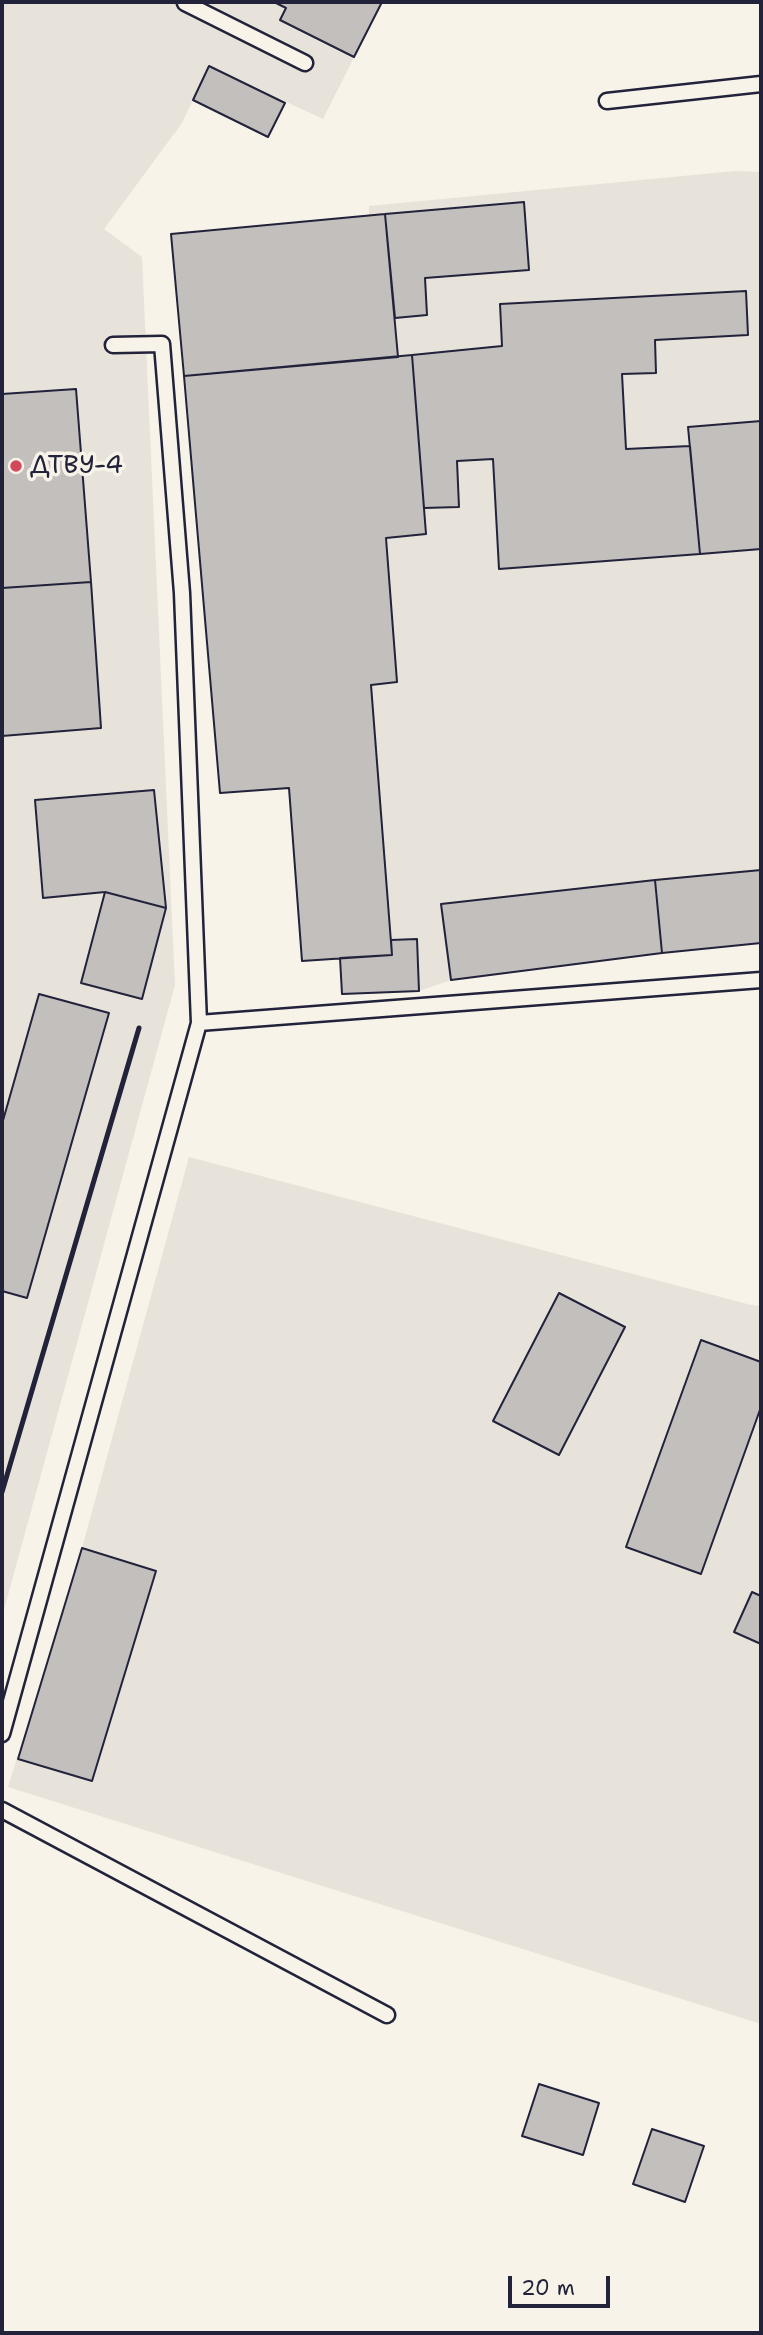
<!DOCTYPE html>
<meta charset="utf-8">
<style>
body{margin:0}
#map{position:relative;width:763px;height:2335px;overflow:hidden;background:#f7f3e8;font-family:"Shantell Sans",sans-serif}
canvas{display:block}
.frame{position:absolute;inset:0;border:4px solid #22223b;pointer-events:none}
.scale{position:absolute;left:508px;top:2276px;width:102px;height:32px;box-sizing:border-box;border:4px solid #22223b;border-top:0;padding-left:9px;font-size:21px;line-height:24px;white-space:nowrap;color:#22223b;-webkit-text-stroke:5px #f7f3e8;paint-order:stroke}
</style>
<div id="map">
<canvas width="763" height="2335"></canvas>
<div class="frame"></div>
<div class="scale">20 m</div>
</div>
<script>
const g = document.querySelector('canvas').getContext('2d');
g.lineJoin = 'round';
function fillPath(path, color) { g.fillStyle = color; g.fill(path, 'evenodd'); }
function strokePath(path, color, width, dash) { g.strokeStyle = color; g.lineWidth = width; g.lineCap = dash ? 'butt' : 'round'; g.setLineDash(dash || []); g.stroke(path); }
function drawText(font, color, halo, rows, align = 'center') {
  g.font = font + ' "Shantell Sans",sans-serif'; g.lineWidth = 7; g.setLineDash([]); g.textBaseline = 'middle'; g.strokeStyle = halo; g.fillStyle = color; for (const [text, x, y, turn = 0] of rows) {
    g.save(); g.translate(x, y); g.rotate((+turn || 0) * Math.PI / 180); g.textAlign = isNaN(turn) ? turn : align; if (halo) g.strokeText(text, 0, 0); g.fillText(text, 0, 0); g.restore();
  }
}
const built = new Path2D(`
 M 2,2 L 382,2 L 323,119 L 209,66 L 182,123 L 104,229 L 142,257 L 175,985 L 2,1617 Z
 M 735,171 L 761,172 L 761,943 L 662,953 L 451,980 L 419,991 L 342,994 L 340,959 L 302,961 L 289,788 L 220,793 L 171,234 L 369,215 L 369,206 Z
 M 189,1157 L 751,1305 L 761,1306 L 761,2024 L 8,1787 L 82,1548 Z`);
const building = new Path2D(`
 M 274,2 L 382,2 L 354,57 L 280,20 L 286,8 Z
 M 209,66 L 285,103 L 268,137 L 193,100 Z
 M 524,202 L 529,270 L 425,278 L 427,315 L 395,318 L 385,214 Z
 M 385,214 L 398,357 L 184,376 L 171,234 Z
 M 746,291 L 748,335 L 655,340 L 656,373 L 622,374 L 626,449 L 690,446 L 700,554 L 499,569 L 493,459 L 457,461 L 459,507 L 424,508 L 412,355 L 502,346 L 500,304 Z
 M 412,355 L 426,534 L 386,538 L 397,682 L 371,685 L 392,955 L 302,961 L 289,788 L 220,793 L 184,376 Z
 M 76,389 L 91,582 L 2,588 L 2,394 Z
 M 761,421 L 761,549 L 700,554 L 688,427 Z
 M 91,582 L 101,728 L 2,736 L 2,588 Z
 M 154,790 L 166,908 L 105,892 L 43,898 L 35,800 Z
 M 761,870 L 761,943 L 662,953 L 655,880 Z
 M 655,880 L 662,953 L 451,980 L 441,904 Z
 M 105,892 L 166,908 L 142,999 L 81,983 Z
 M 417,939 L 419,991 L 342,994 L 340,958 L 392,955 L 391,940 Z
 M 39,994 L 109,1013 L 27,1298 L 2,1291 L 2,1124 Z
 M 559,1293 L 625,1327 L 559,1455 L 493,1421 Z
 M 701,1340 L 761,1362 L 761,1407 L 701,1574 L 626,1547 Z
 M 82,1548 L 156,1571 L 92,1781 L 18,1759 Z
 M 752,1592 L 761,1596 L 761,1644 L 734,1632 Z
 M 539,2084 L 599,2103 L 583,2155 L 522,2136 Z
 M 652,2129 L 704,2146 L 685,2202 L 633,2184 Z`);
const lane = new Path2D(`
 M 185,3 L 305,63
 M 607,101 L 761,84
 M 199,1023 L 761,980
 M 2,1734 L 199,1023 L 182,593 L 162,344 L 113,345
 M 2,1810 L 387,2015`);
const rail = new Path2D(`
 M 2,1492 L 139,1028`);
const markers = [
 [16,466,7,"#d1495b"]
];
const poiNames = [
 ["ДТВУ-4",30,466]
];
fillPath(built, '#e7e3db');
fillPath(building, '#c2bfbd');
strokePath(building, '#22223b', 2);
strokePath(lane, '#22223b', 19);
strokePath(lane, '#f7f3e8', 14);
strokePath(rail, '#22223b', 5);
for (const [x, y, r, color] of markers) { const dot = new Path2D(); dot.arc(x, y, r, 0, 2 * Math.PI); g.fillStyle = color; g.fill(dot); strokePath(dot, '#f7f3e8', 2.5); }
drawText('26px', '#22223b', '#f7f3e8', poiNames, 'left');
</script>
